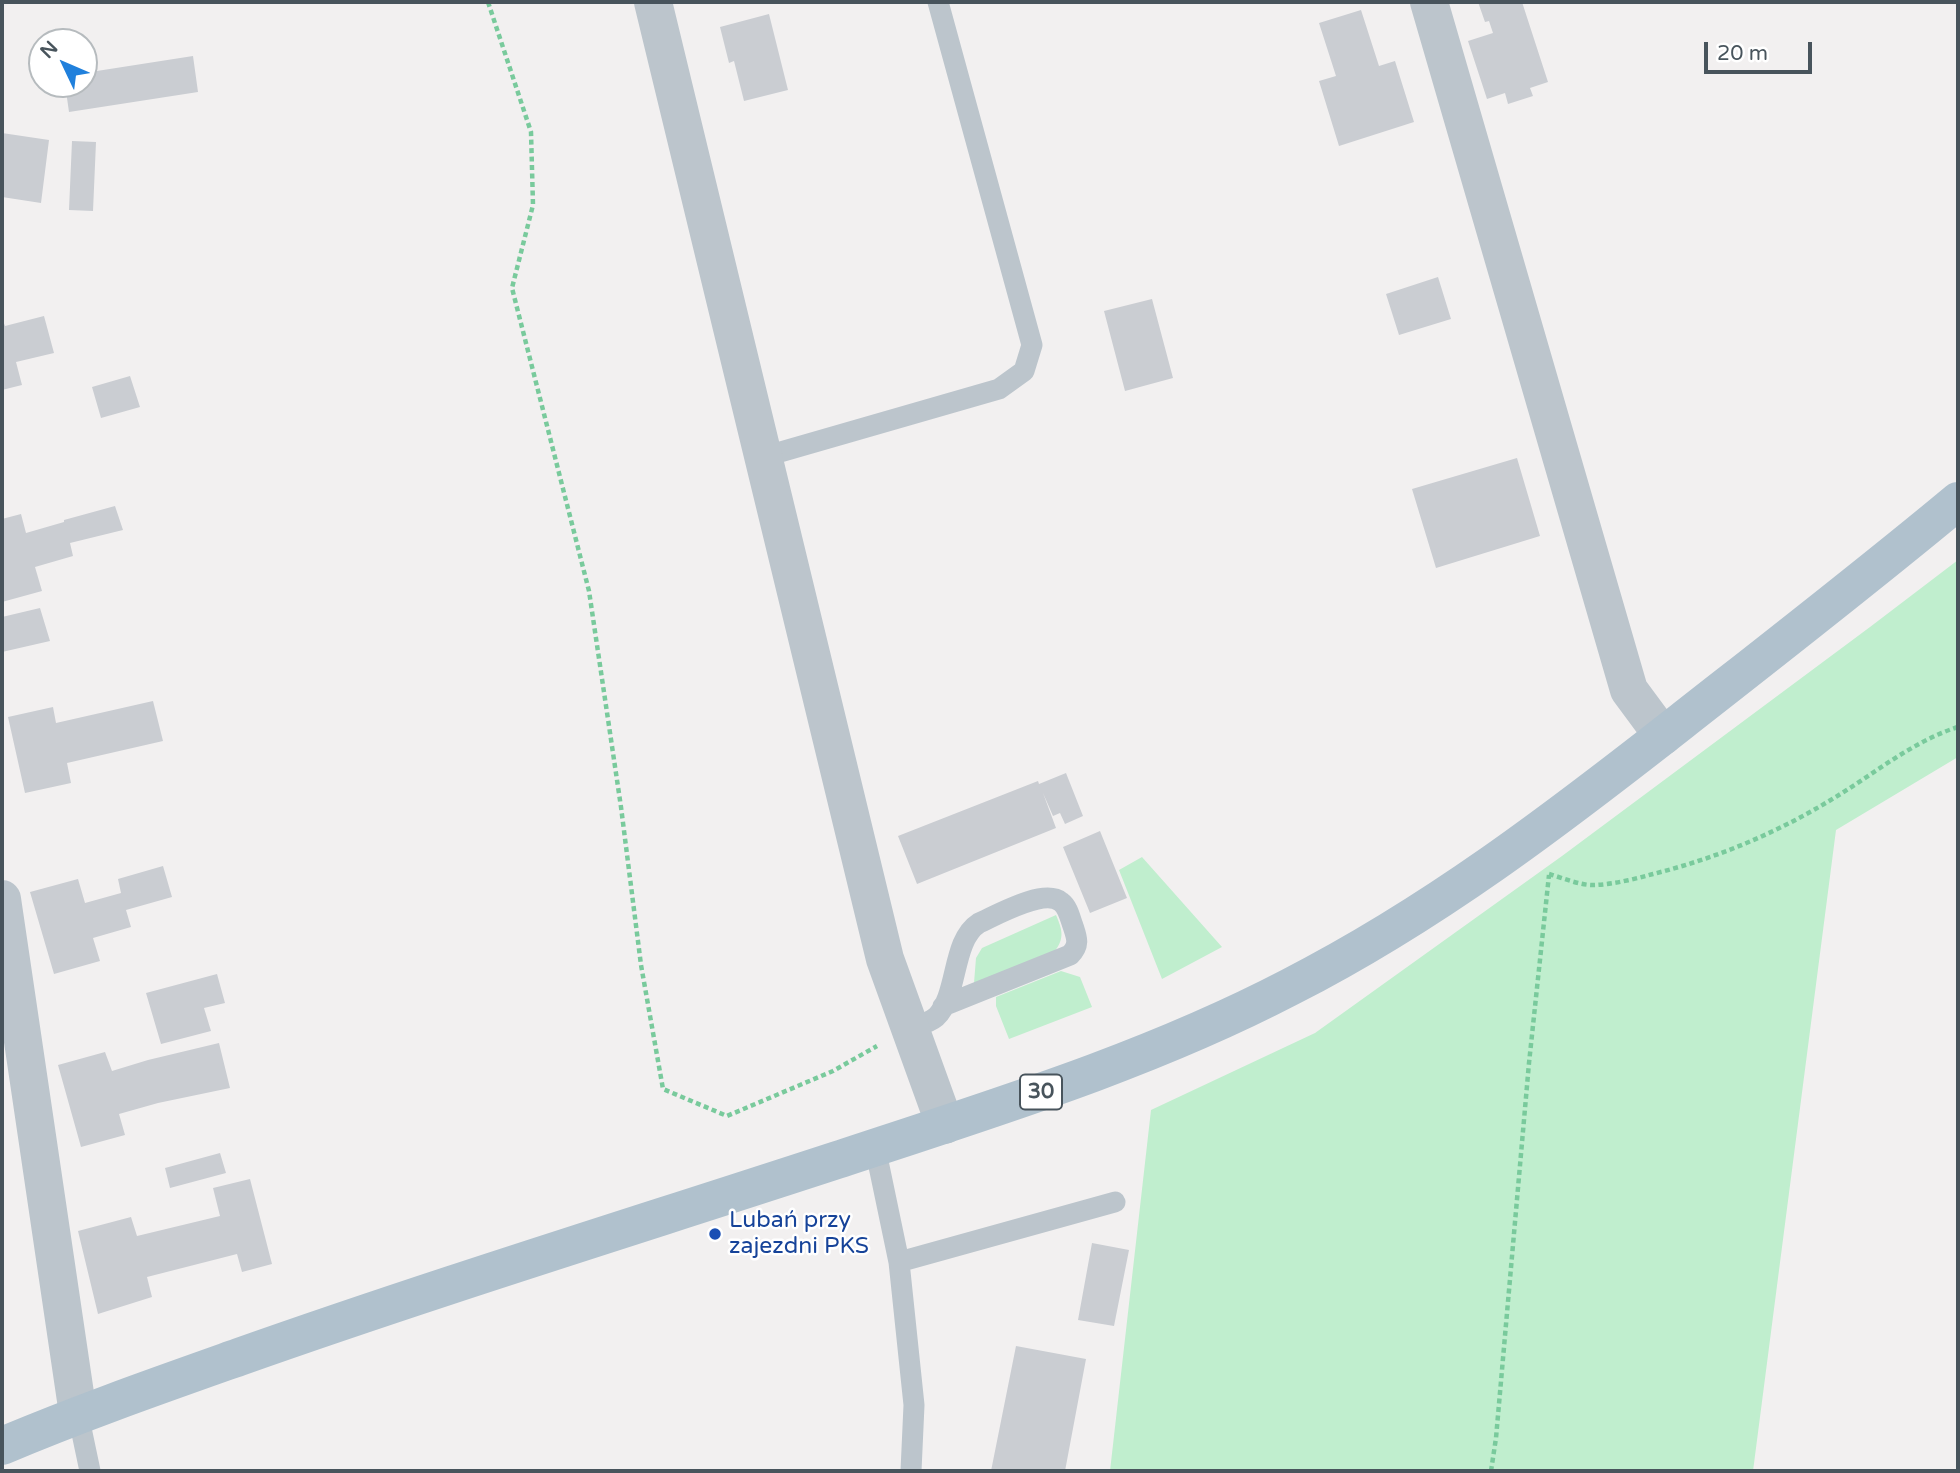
<!DOCTYPE html>
<meta charset="utf-8">
<style>
body{margin:0}
#map{position:relative;width:1960px;height:1473px;overflow:hidden;background:#f2f0f0;font-family:"Varela Round",sans-serif}
canvas{display:block}
.frame{position:absolute;inset:0;border:4px solid #48545c;pointer-events:none}
.north{position:absolute;left:28px;top:28px;width:70px;height:70px;box-sizing:border-box;background:#fff;border:2px solid #b6bbbe;border-radius:50%;rotate:314deg;font-size:19px;font-weight:700;line-height:28px;text-align:center;color:#48545c}
.north::after{content:'';display:block;margin:auto;width:24px;height:32px;background:#2080dc;clip-path:polygon(50% 0,100% 100%,50% 72%,0 100%)}
.scale{position:absolute;left:1704px;top:42px;width:108px;height:32px;box-sizing:border-box;border:4px solid #48545c;border-top:0;padding-left:9px;font-size:21px;line-height:24px;white-space:nowrap;color:#48545c;-webkit-text-stroke:5px #fff;paint-order:stroke}
</style>
<div id="map">
<canvas width="1960" height="1473"></canvas>
<div class="frame"></div>
<div class="north">N</div>
<div class="scale">20 m</div>
</div>
<script>
const g = document.querySelector('canvas').getContext('2d');
g.lineJoin = 'round';
function fillPath(path, color) { g.fillStyle = color; g.fill(path, 'evenodd'); }
function strokePath(path, color, width, dash) { g.strokeStyle = color; g.lineWidth = width; g.lineCap = dash ? 'butt' : 'round'; g.setLineDash(dash || []); g.stroke(path); }
function drawText(font, color, halo, rows, align = 'center') {
  g.font = font + ' "Varela Round",sans-serif'; g.lineWidth = 5; g.setLineDash([]); g.textBaseline = 'middle'; g.strokeStyle = halo; g.fillStyle = color; for (const [text, x, y, turn = 0] of rows) {
    g.save(); g.translate(x, y); g.rotate((+turn || 0) * Math.PI / 180); g.textAlign = isNaN(turn) ? turn : align; if (halo) g.strokeText(text, 0, 0); g.fillText(text, 0, 0); g.restore();
  }
}
const green = new Path2D(`
 M 1958,560 L 1958,757 L 1836,830 L 1753,1471 L 1110,1471 L 1151,1110 L 1315,1033 L 1562,856 L 1870,627 Z
 M 1142,857 L 1222,947 L 1162,979 L 1119,870 Z
 M 1056,915 C 1062,929 1065,938 1055,951 L 974,983 L 976,958 L 982,948 Z
 M 1061,971 L 1080,977 L 1092,1007 L 1009,1039 L 996,1006 L 996,997 Z`);
const building = new Path2D(`
 M 1478,2 L 1522,2 L 1548,82 L 1530,88 L 1533,96 L 1508,104 L 1505,93 L 1487,99 L 1468,41 L 1493,33 L 1489,21 L 1485,22 Z
 M 1361,10 L 1379,66 L 1395,61 L 1414,122 L 1339,146 L 1319,81 L 1336,76 L 1319,23 Z
 M 769,14 L 788,90 L 744,101 L 734,61 L 729,63 L 720,27 Z
 M 193,56 L 198,92 L 69,112 L 65,84 L 84,84 L 84,73 Z
 M 2,133 L 49,140 L 41,203 L 2,197 Z
 M 72,141 L 96,142 L 93,211 L 69,210 Z
 M 1438,277 L 1451,319 L 1399,335 L 1386,294 Z
 M 1152,299 L 1173,378 L 1125,391 L 1104,311 Z
 M 44,316 L 54,353 L 16,362 L 22,385 L 2,390 L 2,318 L 5,326 Z
 M 130,376 L 140,407 L 101,418 L 92,387 Z
 M 1517,458 L 1540,536 L 1436,568 L 1412,489 Z
 M 115,506 L 123,530 L 70,543 L 73,556 L 35,567 L 42,591 L 2,602 L 2,519 L 21,514 L 26,533 L 64,522 L 64,520 Z
 M 40,608 L 50,641 L 2,652 L 2,617 Z
 M 153,701 L 163,741 L 67,763 L 71,783 L 25,793 L 8,717 L 53,707 L 56,723 Z
 M 1066,773 L 1083,816 L 1065,824 L 1060,813 L 1053,816 L 1043,793 L 1056,828 L 917,884 L 898,836 L 1038,781 L 1039,784 Z
 M 1100,831 L 1127,898 L 1090,913 L 1063,847 Z
 M 163,866 L 172,897 L 126,910 L 131,927 L 93,938 L 100,961 L 54,974 L 30,892 L 78,879 L 85,903 L 121,893 L 118,879 Z
 M 217,974 L 225,1003 L 204,1008 L 211,1031 L 161,1044 L 146,993 Z
 M 219,1043 L 230,1088 L 158,1103 L 119,1114 L 125,1135 L 81,1147 L 58,1065 L 105,1052 L 112,1071 L 148,1060 Z
 M 220,1153 L 226,1173 L 170,1188 L 165,1168 Z
 M 250,1179 L 272,1264 L 242,1272 L 237,1254 L 147,1277 L 152,1297 L 98,1314 L 78,1231 L 131,1217 L 137,1236 L 220,1216 L 213,1188 Z
 M 1092,1243 L 1129,1250 L 1114,1326 L 1078,1320 Z
 M 1016,1346 L 1086,1359 L 1065,1471 L 991,1471 Z`);
const path = new Path2D(`
 M 488,2 L 531,132 L 533,205 L 512,288 L 589,591 L 621,807 L 641,965 L 663,1089 L 727,1116 L 833,1071 L 877,1046
 M 1549,874 C 1563,878 1581,886 1596,885 C 1614,884 1635,879 1653,874 C 1717,858 1777,833 1834,798 C 1874,774 1913,741 1958,727
 M 1491,1471 L 1496,1438 L 1529,1063 L 1549,875`);
const lane = new Path2D(`
 M 763,457 L 999,389 L 1024,371 L 1032,345 L 938,2
 M 910,1028 C 919,1025 929,1023 936,1017 C 959,995 951,941 979,923 C 997,915 1044,888 1061,902 C 1068,907 1070,918 1073,926 C 1077,938 1080,945 1070,955 L 943,1006
 M 875,1147 L 899,1262 L 914,1405 L 911,1471
 M 899,1262 L 1115,1202
 M 78,1414 L 90,1471`);
const street = new Path2D(`
 M 653,2 L 885,959 L 945,1125
 M 1429,2 L 1629,690 L 1663,736
 M 2,899 L 78,1414`);
const primary = new Path2D(`
 M 2,1446 C 80,1413 160,1385 239,1357 C 437,1287 638,1225 837,1160 C 991,1109 1146,1062 1290,987 C 1433,914 1557,819 1682,721 C 1775,648 1868,576 1958,501`);
const markers = [
 [715,1234,7,"#1a4fb4"]
];
const shields = [
 [1041,1092,42]
];
const shieldNames = [
 ["30",1041,1092]
];
const transitNames = [
 ["Lubań przy",729,1221],
 ["zajezdni PKS",729,1247]
];
fillPath(green, '#c0eece');
fillPath(building, '#cacdd2');
strokePath(path, '#79ca9c', 4.5, [5, 3.5]);
strokePath(lane, '#bcc5cc', 21);
strokePath(street, '#bcc5cc', 38);
strokePath(primary, '#b0c1cd', 38);
for (const [x, y, r, color] of markers) { const dot = new Path2D(); dot.arc(x, y, r, 0, 2 * Math.PI); g.fillStyle = color; g.fill(dot); strokePath(dot, '#fff', 2.5); }
for (const [x, y, w] of shields) { const box = new Path2D(); box.roundRect(x - w / 2, y - 17.5, w, 35, 5); g.fillStyle = '#fff'; g.fill(box); strokePath(box, '#48545c', 2); }
drawText('bold 21px', '#48545c', null, shieldNames);
drawText('23px', '#164399', '#fff', transitNames, 'left');
</script>
